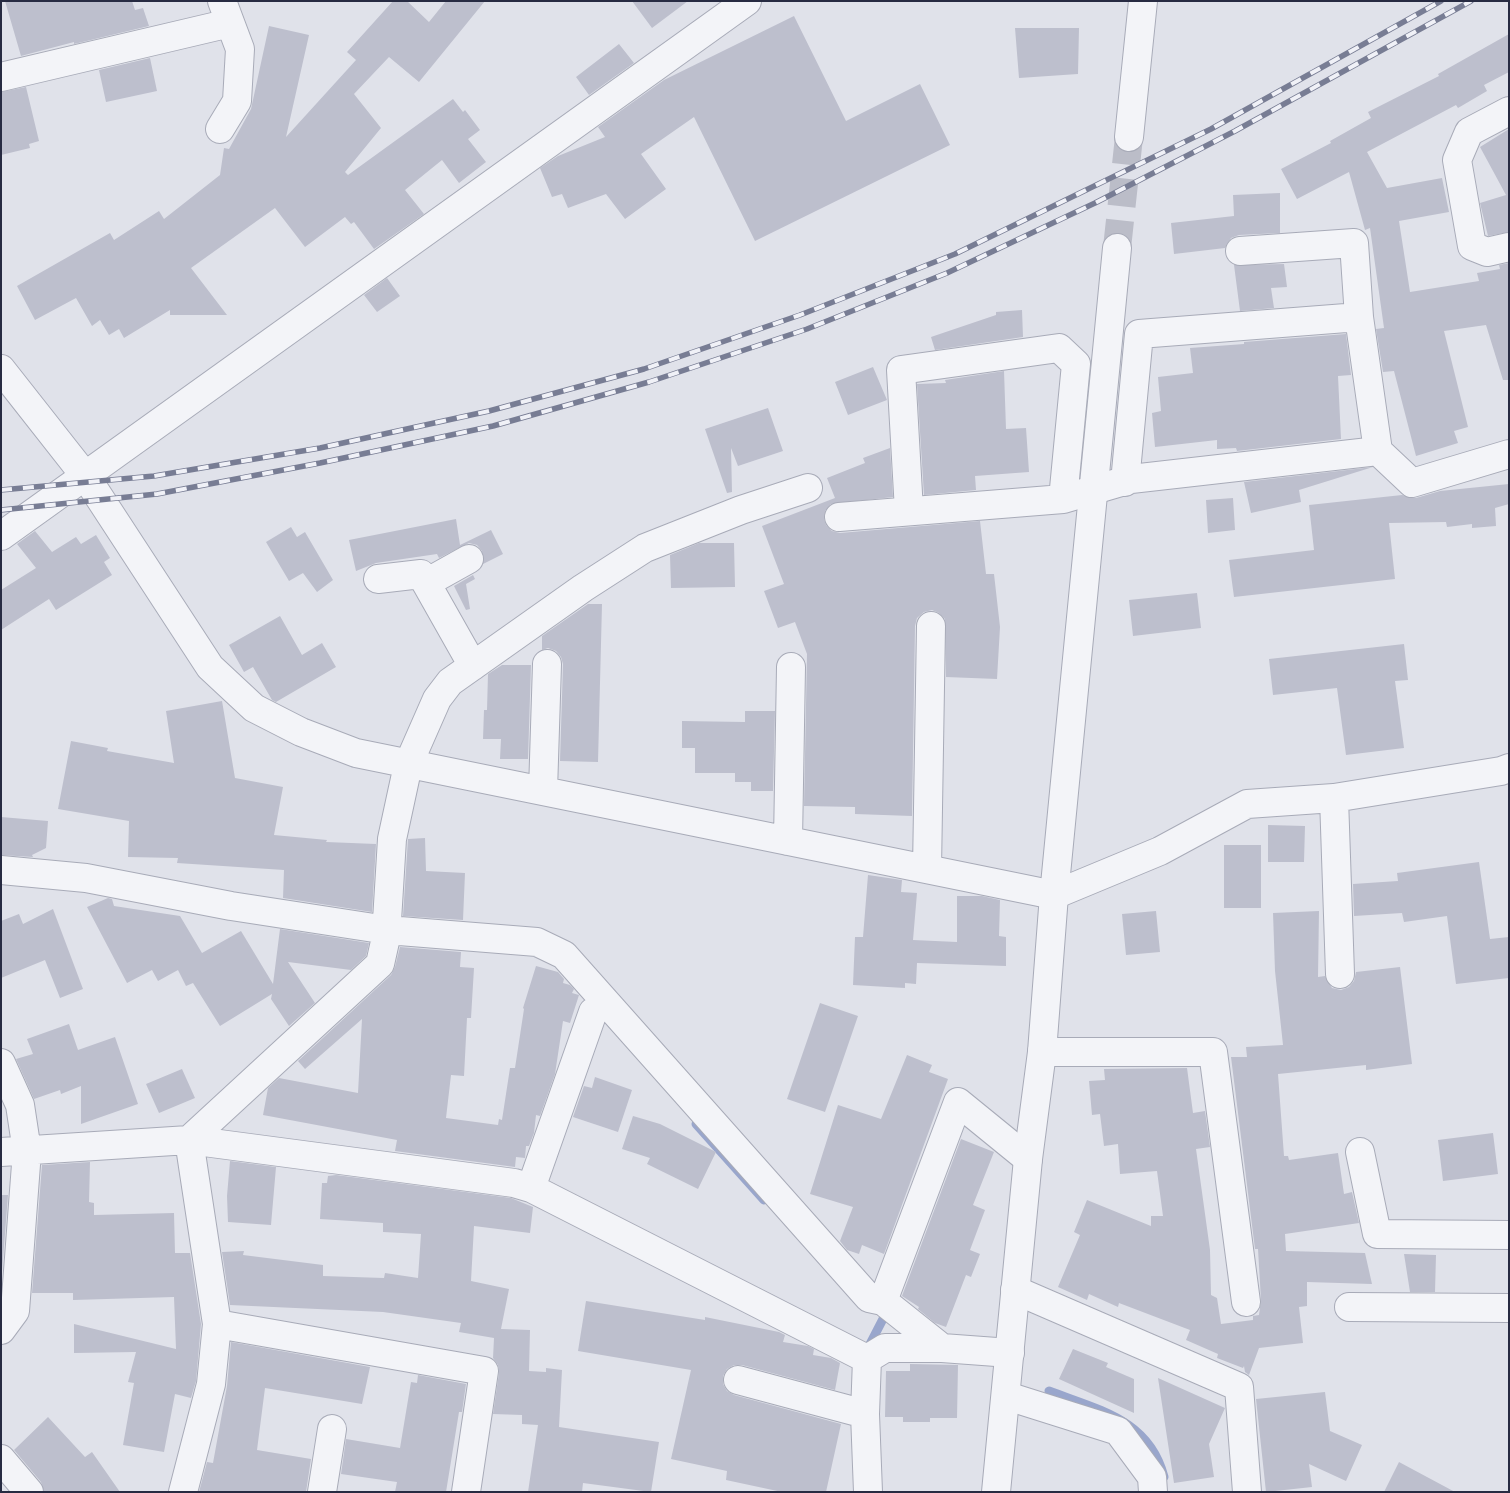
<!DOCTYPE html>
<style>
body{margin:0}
#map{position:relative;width:1510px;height:1493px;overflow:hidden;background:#e0e2ea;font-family:Manrope,sans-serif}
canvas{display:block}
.frame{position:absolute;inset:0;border:2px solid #272b42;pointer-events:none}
</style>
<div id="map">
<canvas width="1510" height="1493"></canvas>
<div class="frame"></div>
</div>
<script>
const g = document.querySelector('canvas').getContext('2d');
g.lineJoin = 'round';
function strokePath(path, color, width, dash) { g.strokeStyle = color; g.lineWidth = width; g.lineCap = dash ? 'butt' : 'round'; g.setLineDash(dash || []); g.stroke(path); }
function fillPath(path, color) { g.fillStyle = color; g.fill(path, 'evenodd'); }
const stream = new Path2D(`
 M 696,1124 L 764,1200
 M 869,1346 L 884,1317
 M 1049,1391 C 1098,1410 1149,1419 1164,1477`);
const building = new Path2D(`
 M 5,1 L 132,1 L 135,10 L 143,8 L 149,26 L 74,44 L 74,42 L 21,56 Z
 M 393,1 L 407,1 L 429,22 L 446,1 L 485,1 L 419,82 L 389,57 L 354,94 L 381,128 L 345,172 L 348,175 L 453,99 L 463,112 L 465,110 L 480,130 L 468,139 L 486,162 L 459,183 L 442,160 L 405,190 L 424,214 L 374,249 L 354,222 L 351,224 L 345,217 L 305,247 L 275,208 L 191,268 L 227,315 L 170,315 L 170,310 L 124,338 L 119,329 L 109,335 L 100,320 L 92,326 L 76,298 L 35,320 L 17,286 L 110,233 L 114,240 L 159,211 L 164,219 L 220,175 L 224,148 L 229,149 L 251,109 L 269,26 L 309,35 L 286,137 L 356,60 L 347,52 Z
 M 632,1 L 688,1 L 652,28 Z
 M 794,16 L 846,121 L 920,84 L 950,145 L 755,241 L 694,117 L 641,154 L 666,189 L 625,219 L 606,194 L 568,208 L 562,194 L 552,197 L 540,168 L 558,156 L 605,137 L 598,127 L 664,80 Z
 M 1015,28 L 1079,28 L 1078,74 L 1019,78 Z
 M 1509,34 L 1509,72 L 1484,85 L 1487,91 L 1458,108 L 1456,105 L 1367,152 L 1387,188 L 1442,178 L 1449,212 L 1399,221 L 1410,292 L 1479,281 L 1477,273 L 1500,269 L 1499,265 L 1509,263 L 1509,380 L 1503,380 L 1486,325 L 1444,331 L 1468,427 L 1454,431 L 1458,443 L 1416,456 L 1394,371 L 1383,372 L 1376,329 L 1384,328 L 1370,228 L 1365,230 L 1349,172 L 1297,199 L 1281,169 L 1331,143 L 1330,141 L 1371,118 L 1368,112 L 1439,76 L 1438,74 Z
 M 619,44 L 634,63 L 589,95 L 576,77 Z
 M 150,58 L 157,91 L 106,102 L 99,70 Z
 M 26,87 L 39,141 L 29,144 L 30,148 L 1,155 L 1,92 Z
 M 1509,129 L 1509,232 L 1488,236 L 1480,203 L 1506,195 L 1480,147 Z
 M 1280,193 L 1280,233 L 1239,235 L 1231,238 L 1225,248 L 1174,254 L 1171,223 L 1234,216 L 1233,195 Z
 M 1284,264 L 1287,287 L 1271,288 L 1274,308 L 1240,311 L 1234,265 Z
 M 387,278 L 400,296 L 377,312 L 364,295 Z
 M 1022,310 L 1023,337 L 935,350 L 931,337 L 996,315 L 996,312 Z
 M 1346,334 L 1351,375 L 1338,376 L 1341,439 L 1237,451 L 1236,448 L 1217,449 L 1217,440 L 1155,447 L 1152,413 L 1161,411 L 1158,377 L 1193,373 L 1190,348 L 1244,344 L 1244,342 Z
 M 873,367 L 887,400 L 848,415 L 835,382 Z
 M 1004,371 L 1006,429 L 1026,428 L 1029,472 L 975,476 L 976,490 L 924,495 L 917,384 L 946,383 L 945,380 Z
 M 768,408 L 783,451 L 738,466 L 731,448 L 732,492 L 727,493 L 705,429 Z
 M 890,448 L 893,497 L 831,504 L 825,511 L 824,519 L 826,525 L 832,531 L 840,533 L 980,521 L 986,574 L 994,574 L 1000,627 L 997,679 L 946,677 L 945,619 L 939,613 L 932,610 L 924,612 L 917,618 L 915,626 L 912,816 L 855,814 L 855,807 L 804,806 L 807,654 L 795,622 L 778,628 L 764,591 L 784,584 L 762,526 L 835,498 L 827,478 L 865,463 L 863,458 Z
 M 1373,467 L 1299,490 L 1301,502 L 1251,513 L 1244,482 Z
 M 1509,484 L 1509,504 L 1495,508 L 1496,526 L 1472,528 L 1472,524 L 1447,527 L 1446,522 L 1389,523 L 1395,579 L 1234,597 L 1229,560 L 1314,550 L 1309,505 L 1402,495 L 1416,498 L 1440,491 Z
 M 1233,498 L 1235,530 L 1208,533 L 1206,500 Z
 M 456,519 L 460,545 L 491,530 L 503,554 L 483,564 L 482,551 L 477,545 L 469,543 L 439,558 L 437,554 L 376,563 L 356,571 L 349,540 Z
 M 291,527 L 297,537 L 305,532 L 333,580 L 317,592 L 303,573 L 289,581 L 266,542 Z
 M 35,531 L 52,552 L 76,537 L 81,544 L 96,535 L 110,558 L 104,562 L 112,575 L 56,610 L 49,599 L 1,630 L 1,590 L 36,568 L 17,544 Z
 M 699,543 L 734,543 L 735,587 L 671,588 L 670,555 Z
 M 473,575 L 475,579 L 466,584 L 470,609 L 466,610 L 454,586 Z
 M 1197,593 L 1201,628 L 1133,636 L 1129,600 Z
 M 588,604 L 602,604 L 598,762 L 560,761 L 563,664 L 561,657 L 556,651 L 548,648 L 542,650 L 542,636 Z
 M 280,616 L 302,655 L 322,643 L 336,667 L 276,702 L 272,700 L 253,667 L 244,672 L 229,645 Z
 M 1404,644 L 1408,680 L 1395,681 L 1404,748 L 1346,755 L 1337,688 L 1273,695 L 1269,659 Z
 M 502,665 L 531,665 L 528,759 L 500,759 L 501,739 L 483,739 L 484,710 L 487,710 L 488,674 Z
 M 222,701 L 235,778 L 283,787 L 274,835 L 327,840 L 326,842 L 376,844 L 372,912 L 283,898 L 284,870 L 177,863 L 178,858 L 128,857 L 129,821 L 58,809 L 71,741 L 108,748 L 107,751 L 174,763 L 166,711 Z
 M 745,711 L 775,711 L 773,791 L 751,791 L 751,782 L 735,782 L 735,773 L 695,773 L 695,748 L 682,748 L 682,721 L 745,722 Z
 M 1,817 L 48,821 L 46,848 L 32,855 L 33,857 L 1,855 Z
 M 1268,825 L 1305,826 L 1304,862 L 1268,862 Z
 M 425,838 L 426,871 L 465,873 L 463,920 L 403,916 L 408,839 Z
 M 1224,845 L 1261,845 L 1261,908 L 1224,908 Z
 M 1479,862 L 1490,939 L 1509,937 L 1509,978 L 1456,984 L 1447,916 L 1404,922 L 1402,913 L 1354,916 L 1353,884 L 1398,881 L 1397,873 Z
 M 868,875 L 902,880 L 901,892 L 917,893 L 913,940 L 957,942 L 957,896 L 982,896 L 1000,900 L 999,936 L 1006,937 L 1006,966 L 917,963 L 916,984 L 905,983 L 905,988 L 853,985 L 855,937 L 863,937 Z
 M 108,898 L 112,899 L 114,906 L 180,916 L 202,953 L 241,931 L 273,984 L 280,929 L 369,943 L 366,956 L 351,970 L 288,962 L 315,1003 L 289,1026 L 271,999 L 272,994 L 220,1026 L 193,983 L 186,986 L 178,970 L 158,981 L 152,970 L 127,983 L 87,907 Z
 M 53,909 L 83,989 L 60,998 L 45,960 L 1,978 L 1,921 L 19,914 L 23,924 Z
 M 1156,911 L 1160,952 L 1126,955 L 1122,914 Z
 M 1319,911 L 1318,977 L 1325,976 L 1332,988 L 1341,990 L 1349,987 L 1354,981 L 1356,972 L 1400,967 L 1412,1064 L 1366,1070 L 1366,1065 L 1278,1074 L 1284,1156 L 1288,1156 L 1289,1160 L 1338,1153 L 1344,1194 L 1352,1192 L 1359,1223 L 1285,1234 L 1286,1251 L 1365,1253 L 1372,1284 L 1307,1282 L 1307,1306 L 1299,1307 L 1303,1343 L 1259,1348 L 1249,1375 L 1245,1372 L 1244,1366 L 1243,1368 L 1217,1358 L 1218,1354 L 1186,1340 L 1190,1330 L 1119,1303 L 1118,1307 L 1089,1294 L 1087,1300 L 1058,1287 L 1080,1235 L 1074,1232 L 1087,1200 L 1151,1226 L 1151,1216 L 1163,1216 L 1157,1171 L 1120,1174 L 1118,1144 L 1104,1146 L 1100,1114 L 1092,1115 L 1089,1081 L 1105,1080 L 1104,1069 L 1187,1068 L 1193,1113 L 1205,1111 L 1210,1147 L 1196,1149 L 1210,1250 L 1211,1295 L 1217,1298 L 1221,1324 L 1253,1320 L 1253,1316 L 1259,1315 L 1261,1300 L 1258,1249 L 1255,1249 L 1231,1057 L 1247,1057 L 1246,1047 L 1283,1045 L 1275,971 L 1273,913 Z
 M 400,947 L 461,952 L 460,967 L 474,968 L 471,1018 L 467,1018 L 464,1076 L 451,1075 L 446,1118 L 498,1125 L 499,1119 L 502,1120 L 510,1068 L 515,1068 L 524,1009 L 523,1008 L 536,966 L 558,972 L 564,979 L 563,983 L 570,985 L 574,989 L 572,993 L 579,995 L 570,1023 L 563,1021 L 555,1074 L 540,1116 L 536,1115 L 534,1133 L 529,1146 L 526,1146 L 525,1158 L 516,1157 L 515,1167 L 395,1151 L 397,1140 L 263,1115 L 268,1088 L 279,1078 L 358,1093 L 362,1019 L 305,1069 L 298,1061 L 391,975 L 395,967 Z
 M 820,1003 L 858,1016 L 825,1112 L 787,1099 Z
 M 69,1024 L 78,1050 L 115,1037 L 138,1104 L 81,1124 L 81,1086 L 61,1094 L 60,1090 L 34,1099 L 16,1059 L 33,1054 L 27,1039 Z
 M 907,1055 L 932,1065 L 929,1072 L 948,1079 L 884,1254 L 862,1245 L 859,1254 L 847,1250 L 840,1241 L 853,1207 L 810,1194 L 838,1105 L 881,1119 Z
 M 182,1069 L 195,1098 L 159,1113 L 146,1084 Z
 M 595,1077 L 632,1090 L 618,1132 L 573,1117 L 584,1086 L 592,1088 Z
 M 633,1116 L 660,1124 L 716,1152 L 698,1189 L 647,1164 L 650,1158 L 622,1149 Z
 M 1493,1133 L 1498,1174 L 1443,1181 L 1438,1140 Z
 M 961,1139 L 994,1152 L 973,1205 L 985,1210 L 970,1250 L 980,1254 L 971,1277 L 966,1275 L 946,1327 L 935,1323 L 918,1309 L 919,1307 L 902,1296 Z
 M 230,1161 L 276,1167 L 271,1225 L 228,1222 L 227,1196 Z
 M 90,1162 L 89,1202 L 94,1203 L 94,1215 L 174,1213 L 175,1253 L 190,1253 L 201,1324 L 196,1381 L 191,1398 L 175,1394 L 164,1452 L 123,1445 L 134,1383 L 128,1382 L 136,1352 L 74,1353 L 74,1324 L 176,1349 L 174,1297 L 73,1300 L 73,1293 L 32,1293 L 42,1165 Z
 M 336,1175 L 511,1198 L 533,1207 L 530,1233 L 474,1226 L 471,1281 L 509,1289 L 501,1329 L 530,1330 L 529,1371 L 546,1372 L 546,1368 L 562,1370 L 559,1427 L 659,1442 L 651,1492 L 583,1483 L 582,1492 L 528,1492 L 538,1425 L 522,1424 L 522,1415 L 493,1414 L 499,1373 L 498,1365 L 493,1358 L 494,1338 L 459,1332 L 461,1323 L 383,1312 L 230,1305 L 222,1252 L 244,1251 L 243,1255 L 323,1265 L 323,1276 L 384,1278 L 385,1273 L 418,1278 L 421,1234 L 383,1232 L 383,1223 L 320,1219 L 322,1183 L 327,1183 L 328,1176 Z
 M 1,1195 L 8,1195 L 1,1285 Z
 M 1404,1254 L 1436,1255 L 1435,1292 L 1410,1292 Z
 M 586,1301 L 705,1320 L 705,1317 L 779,1332 L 785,1335 L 783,1342 L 808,1346 L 814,1349 L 813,1355 L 831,1358 L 840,1363 L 835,1390 L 742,1365 L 734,1365 L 727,1369 L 723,1376 L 723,1384 L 727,1391 L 734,1395 L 841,1424 L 826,1492 L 782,1492 L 726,1480 L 727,1471 L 671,1459 L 691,1370 L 578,1351 Z
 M 231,1342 L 370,1367 L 362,1404 L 265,1388 L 257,1450 L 311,1459 L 306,1492 L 199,1492 L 207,1462 L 213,1463 L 227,1386 Z
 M 1073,1349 L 1108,1363 L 1106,1367 L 1134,1379 L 1134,1413 L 1059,1379 Z
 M 910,1364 L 958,1365 L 957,1418 L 930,1418 L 930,1422 L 903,1422 L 903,1417 L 885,1417 L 886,1371 L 910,1371 Z
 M 418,1375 L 466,1384 L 462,1412 L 459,1412 L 446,1492 L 395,1492 L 397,1482 L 341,1474 L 346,1439 L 400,1448 L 411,1382 L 417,1383 Z
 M 1158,1378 L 1225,1408 L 1209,1444 L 1214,1477 L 1174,1483 Z
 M 1325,1392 L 1330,1431 L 1362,1445 L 1346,1481 L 1309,1464 L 1312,1487 L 1266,1492 L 1256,1399 Z
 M 48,1417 L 85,1457 L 92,1452 L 120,1492 L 44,1492 L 41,1482 L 14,1450 Z
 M 1399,1462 L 1455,1492 L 1384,1492 Z`);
const tertiaryTunnel = new Path2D(`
 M 1117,248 L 1129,137`);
const minor = new Path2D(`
 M 1,77 L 230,23
 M 1509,111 L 1469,132 L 1457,160 L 1472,246 L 1487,252 L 1509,247
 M 220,129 L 237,101 L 240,49 L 222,1
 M 1240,251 L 1354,243 L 1359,317
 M 1,369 L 86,477 L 210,667 L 254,708 L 301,732 L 356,753 L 1054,895 L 1160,851 L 1247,804 L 1334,798 L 1501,771 L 1509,768
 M 1125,482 L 1139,334 L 1359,317 L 1378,451 L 1412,483 L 1509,454
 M 909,511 L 901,370 L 1059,348 L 1076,364 L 1063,499
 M 839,517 L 1063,499 L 1131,479 L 1378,451
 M 1,536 L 747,1
 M 378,579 L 421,574 L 473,666
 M 426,583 L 469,559
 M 543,791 L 547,664
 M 1334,798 L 1340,974
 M 788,841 L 791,667
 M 927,869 L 931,626
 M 1,870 L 86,878 L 231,906 L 387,930 L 537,942 L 564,955 L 869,1298 L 883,1301
 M 1042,1052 L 1213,1052 L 1246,1302
 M 1,1063 L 20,1105 L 27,1151 L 15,1311 L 1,1330
 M 1,1152 L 189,1140 L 514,1183 L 531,1188 L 867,1359
 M 1360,1152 L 1377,1234 L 1509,1235
 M 531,1188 L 593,1012
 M 1015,1290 L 1239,1387 L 1247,1492
 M 1349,1307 L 1509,1308
 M 217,1324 L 484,1371 L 466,1492
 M 942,1348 L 883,1301 L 958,1102 L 1028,1159
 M 867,1359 L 885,1348 L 942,1348 L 1010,1353
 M 867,1359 L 865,1414 L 868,1492
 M 738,1380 L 865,1414
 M 1007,1396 L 1118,1431 L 1152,1477 L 1153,1492
 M 1,1459 L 29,1492
 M 183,1492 L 211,1384 L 217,1324 L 189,1140 L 380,964 L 386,937 L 392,839 L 408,765 L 437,699 L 450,682 L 583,588 L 645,548 L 741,510 L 808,488
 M 322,1492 L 332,1429`);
const tertiary = new Path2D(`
 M 1129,137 L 1143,1
 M 996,1492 L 1028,1159 L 1042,1052 L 1054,895 L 1117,248`);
const rail = new Path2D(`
 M 1,490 L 154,476 L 320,448 L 489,411 L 644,369 L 800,315 L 955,254 L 1211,129 L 1441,1
 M 1,510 L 157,494 L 320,463 L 493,426 L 649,382 L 807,329 L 947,273 L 1095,203 L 1235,131 L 1471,1`);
strokePath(stream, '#99a6cc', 9);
fillPath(building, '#bdbfcd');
strokePath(tertiaryTunnel, '#bbbdc8', 28, [28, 14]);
strokePath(minor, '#a8abb8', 30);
strokePath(tertiary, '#a8abb8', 30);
strokePath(minor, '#f3f4f8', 28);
strokePath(tertiary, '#f3f4f8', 28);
strokePath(rail, '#787d94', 5.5);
strokePath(rail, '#f0f1f7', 4, [11]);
</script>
